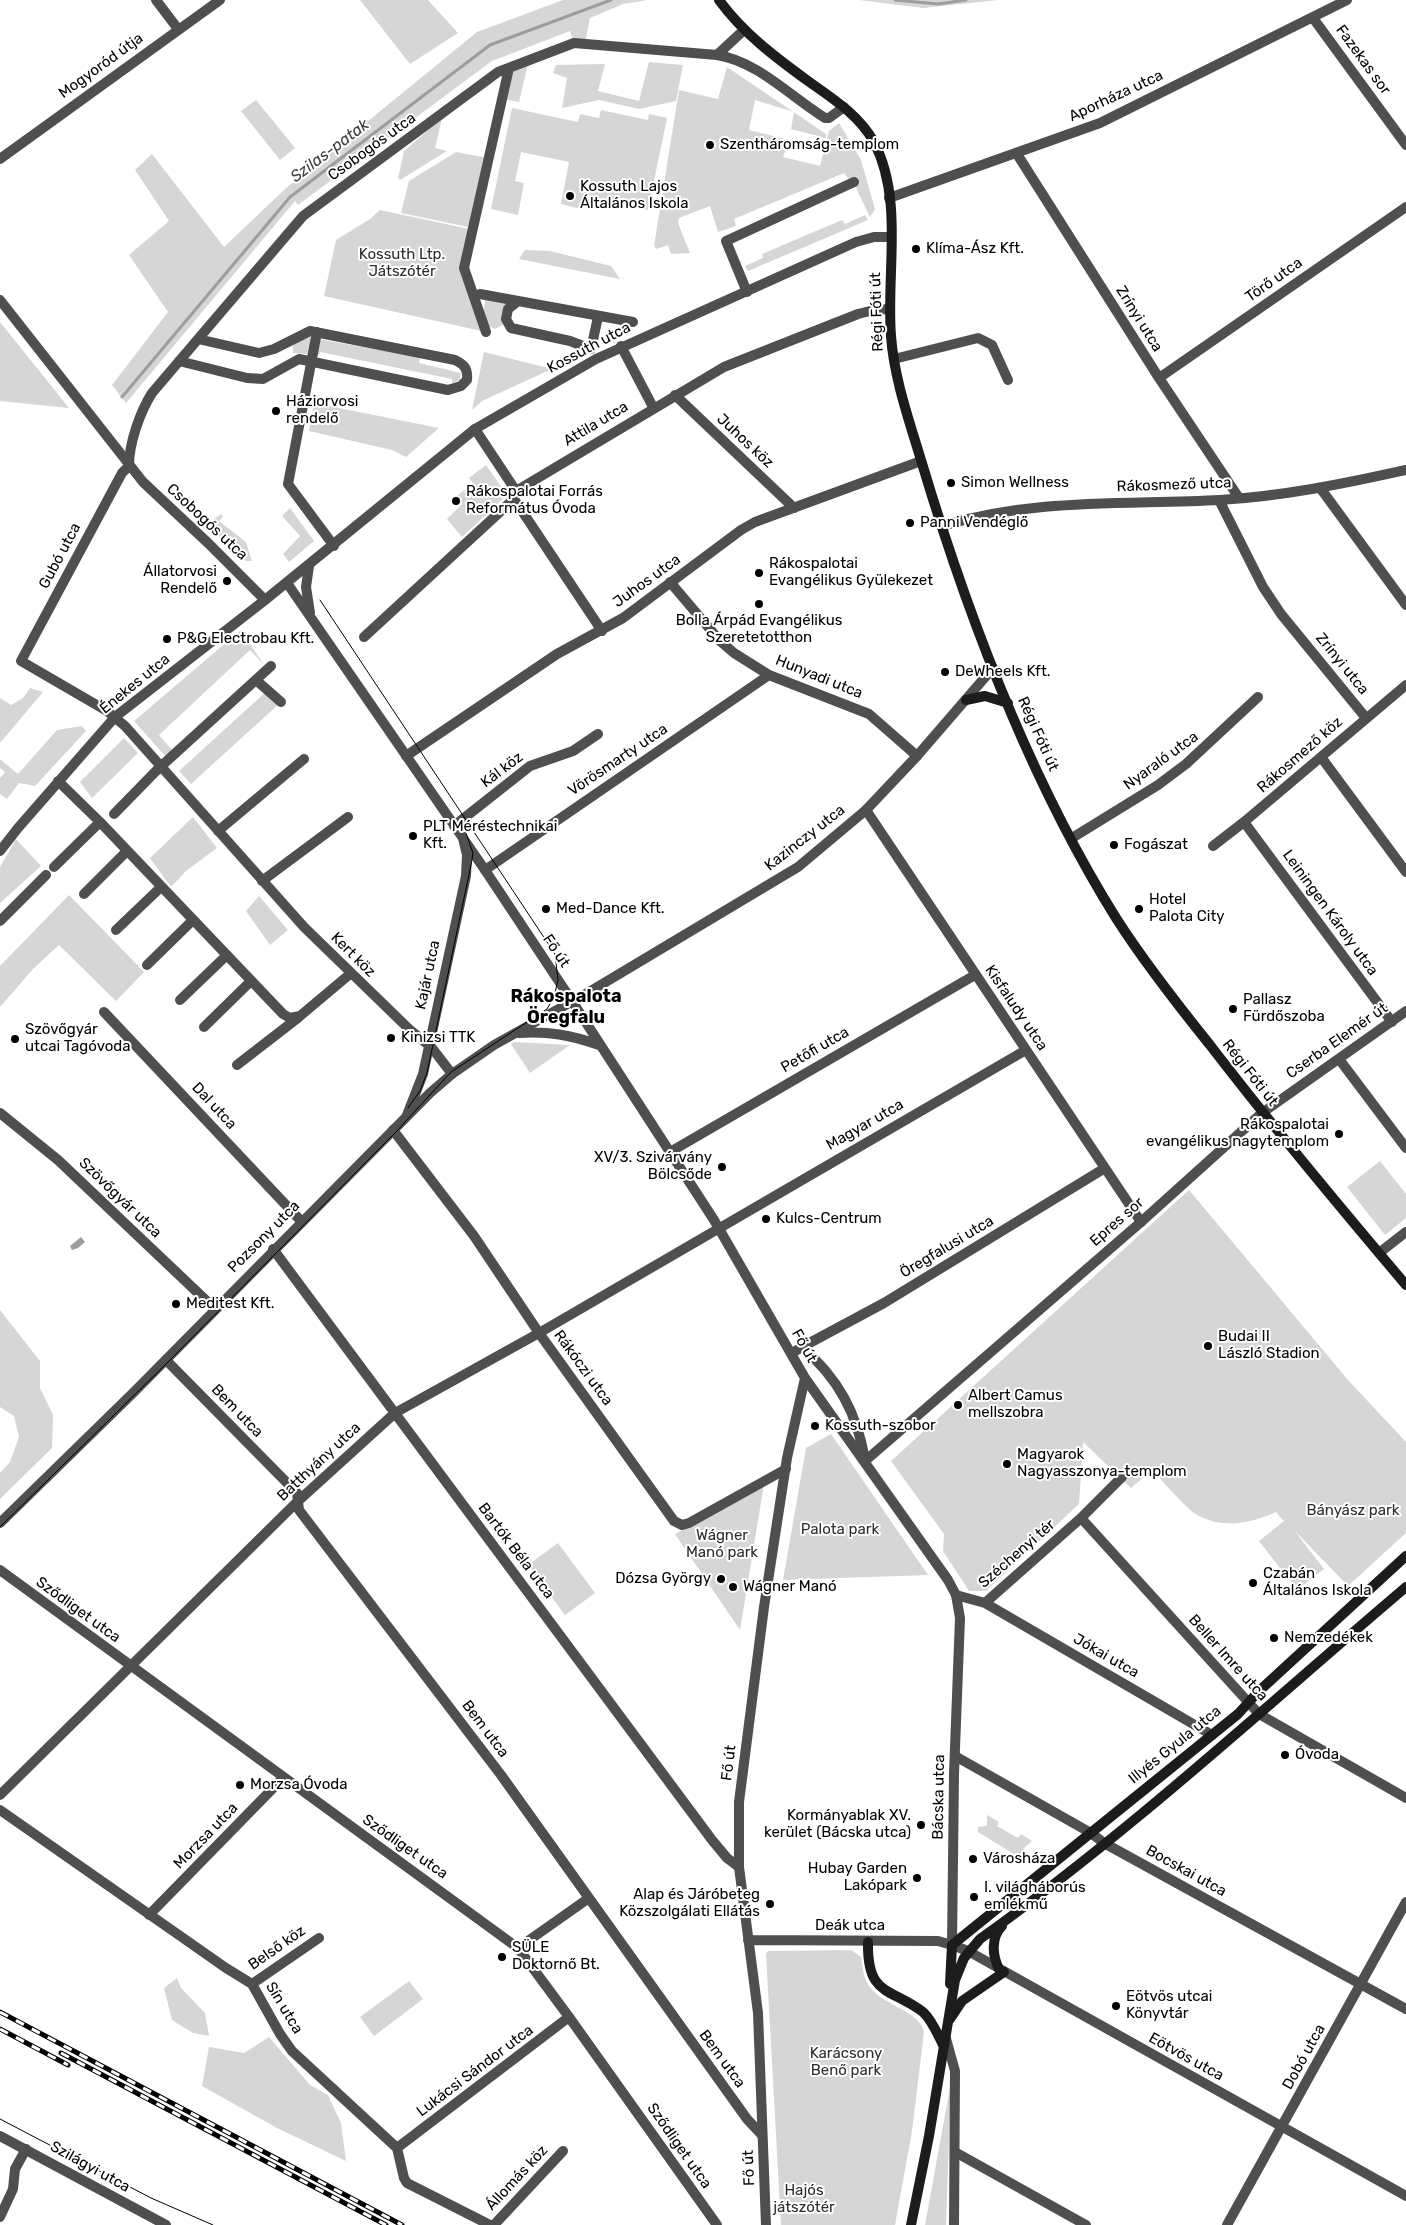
<!DOCTYPE html>
<meta charset="utf-8">
<style>
body{margin:0}
canvas{display:block;background:#fff}
</style>
<canvas width="1406" height="2225"></canvas>
<script>
const g = document.querySelector('canvas').getContext('2d');
g.lineJoin = 'round';
function fillPath(path, color) { g.fillStyle = color; g.fill(path, 'evenodd'); }
function strokePath(path, color, width, dash) { g.strokeStyle = color; g.lineWidth = width; g.lineCap = dash ? 'butt' : 'round'; g.setLineDash(dash || []); g.stroke(path); }
function drawText(font, color, halo, rows, align = 'center') {
  g.font = font + ' Rubik,sans-serif'; g.lineWidth = 4; g.setLineDash([]); g.textBaseline = 'middle'; g.strokeStyle = halo; g.fillStyle = color; for (const [text, x, y, turn = 0] of rows) {
    g.save(); g.translate(x, y); g.rotate((+turn || 0) * Math.PI / 180); g.textAlign = isNaN(turn) ? turn : align; if (halo) g.strokeText(text, 0, 0); g.fillText(text, 0, 0); g.restore();
  }
}
const green = new Path2D(`
 M 360,0 L 428,0 L 458,33 L 410,64 Z
 M 563,0 L 648,0 L 623,4 L 590,18 L 585,43 L 573,41 L 570,31 L 492,61 L 298,205 L 295,201 L 126,403 L 112,385 L 168,312 L 129,255 L 169,221 L 135,170 L 152,154 L 224,247 L 285,189 L 477,32 Z
 M 859,0 L 998,0 L 923,8 Z
 M 649,62 L 683,65 L 676,101 L 639,109 L 599,100 L 562,108 L 567,78 L 553,73 L 556,65 L 605,64 L 598,91 L 639,101 Z
 M 528,64 L 519,102 L 503,99 L 509,69 Z
 M 727,67 L 826,134 L 826,138 L 791,129 L 794,112 L 755,100 L 749,130 L 789,140 L 783,157 L 820,166 L 829,131 L 839,123 L 861,160 L 875,209 L 870,217 L 856,188 L 844,173 L 734,219 L 736,226 L 718,232 L 710,206 L 679,218 L 678,223 L 690,253 L 671,254 L 668,245 L 656,249 L 654,246 L 679,90 L 718,99 Z
 M 256,100 L 295,148 L 280,160 L 241,111 Z
 M 512,108 L 578,122 L 580,114 L 599,118 L 601,110 L 648,120 L 649,114 L 667,118 L 648,210 L 584,197 L 581,209 L 561,204 L 569,162 L 521,152 L 515,181 L 524,183 L 518,215 L 491,209 Z
 M 442,118 L 435,148 L 447,151 L 400,180 L 398,178 L 404,151 Z
 M 456,152 L 488,158 L 473,228 L 401,213 L 409,181 Z
 M 380,210 L 474,230 L 464,268 L 486,332 L 324,296 L 336,240 L 370,219 Z
 M 865,215 L 868,220 L 748,271 L 745,266 L 763,258 L 762,254 L 842,220 L 845,224 Z
 M 525,250 L 550,251 L 611,266 L 620,279 L 519,259 Z
 M 485,299 L 507,303 L 506,323 L 495,329 L 486,325 L 484,311 Z
 M 0,322 L 69,408 L 0,401 Z
 M 306,337 L 420,357 L 419,363 L 461,373 L 460,380 L 452,383 L 452,379 L 320,352 L 319,355 L 293,353 L 293,344 Z
 M 484,352 L 552,369 L 482,401 L 472,410 Z
 M 314,403 L 439,428 L 406,457 L 392,450 L 309,431 Z
 M 486,465 L 507,495 L 462,537 L 447,519 L 462,504 L 456,497 L 464,490 L 470,496 L 478,490 L 469,478 Z
 M 290,508 L 314,541 L 289,562 L 283,554 L 300,536 L 282,516 Z
 M 221,514 L 223,517 L 219,521 L 246,542 L 252,561 L 246,561 L 226,543 L 228,540 L 225,538 L 223,540 L 207,524 Z
 M 241,630 L 264,665 L 250,650 L 159,735 L 173,751 L 166,757 L 134,721 Z
 M 30,688 L 43,692 L 0,743 L 0,698 L 11,705 L 23,698 Z
 M 268,690 L 281,702 L 191,784 L 179,771 Z
 M 82,726 L 86,731 L 35,786 L 19,783 L 7,799 L 0,794 L 0,778 L 5,772 L 0,768 L 0,759 L 18,774 L 57,730 Z
 M 124,738 L 138,753 L 92,798 L 80,782 Z
 M 193,817 L 217,848 L 186,871 L 171,887 L 150,858 Z
 M 16,839 L 41,866 L 0,903 L 0,867 Z
 M 69,895 L 144,972 L 116,1001 L 59,945 L 34,968 L 0,1007 L 0,966 Z
 M 259,896 L 288,930 L 270,945 L 246,911 Z
 M 514,1042 L 570,1045 L 530,1073 L 511,1044 Z
 M 1380,1161 L 1406,1194 L 1406,1218 L 1385,1235 L 1347,1187 Z
 M 1189,1190 L 1348,1380 L 1406,1442 L 1406,1533 L 1348,1586 L 1294,1530 L 1324,1569 L 1297,1590 L 1259,1541 L 1284,1521 L 1276,1512 C 1251,1523 1225,1529 1199,1516 C 1188,1511 1162,1480 1152,1470 L 1131,1488 L 1083,1442 L 1079,1504 L 986,1591 L 969,1591 L 943,1551 L 944,1534 L 891,1461 Z
 M 0,1310 L 40,1361 L 40,1388 L 53,1415 L 52,1448 L 0,1499 L 0,1473 L 10,1462 L 19,1437 L 14,1416 L 0,1407 Z
 M 831,1434 L 928,1575 L 783,1580 L 806,1448 Z
 M 764,1484 L 740,1630 L 675,1534 Z
 M 558,1543 L 595,1593 L 565,1615 L 528,1565 Z
 M 987,1815 L 999,1822 L 997,1826 L 1018,1838 L 1021,1834 L 1032,1841 L 1023,1849 L 1026,1853 L 1022,1857 L 1017,1856 L 978,1832 L 978,1827 L 987,1826 Z
 M 851,1950 L 861,1957 C 863,1966 863,1977 868,1984 C 879,2005 920,2010 924,2032 L 912,2131 L 895,2225 L 781,2225 L 766,1954 L 768,1951 Z
 M 177,1978 L 181,1988 L 205,2013 L 209,2036 L 193,2033 L 172,2020 L 164,1988 Z
 M 409,1981 L 423,1999 L 374,2036 L 360,2017 Z
 M 269,2037 L 310,2085 L 328,2095 L 341,2123 L 346,2161 L 277,2128 L 202,2086 L 209,2047 L 244,2053 Z
 M 951,2082 L 946,2225 L 925,2225 Z`);
const water = new Path2D(`
 M 81,1237 L 85,1242 L 78,1248 L 72,1250 L 70,1246 Z`);
const stream = new Path2D(`
 M 895,0 L 938,4 L 966,0
 M 122,397 L 290,197 L 490,45 L 611,0`);
const minor = new Path2D(`
 M 156,0 L 178,29
 M 1313,18 L 1406,145
 M 717,55 L 744,30
 M 1017,154 L 1159,378 L 1239,498
 M 0,159 L 220,0
 M 889,198 L 1100,123 L 1347,0
 M 747,292 L 726,241 L 854,182
 M 480,294 L 633,322
 M 518,301 L 508,309 L 506,319 L 511,328 L 570,341 L 591,349 L 598,317
 M 317,332 L 288,484 L 334,546
 M 486,332 L 464,268 L 509,68
 M 621,346 L 653,407
 M 894,359 L 978,338 L 992,345 L 1008,380
 M 179,361 L 247,378 L 263,379 L 299,359 L 448,390 L 461,386 L 467,380 C 468,369 465,365 455,360 L 310,331 L 274,349 L 259,353 L 198,339
 M 1159,378 L 1406,207
 M 675,395 L 794,508
 M 475,429 L 516,491
 M 1321,489 L 1406,605
 M 514,499 L 602,631
 M 1219,500 L 1263,587 L 1281,614 L 1366,718
 M 942,526 C 1035,498 1124,505 1220,500 C 1284,496 1343,484 1406,470
 M 670,582 L 720,641 L 734,653 L 769,675 L 869,714 L 917,756
 M 364,637 L 514,499 L 516,491 L 724,367 L 858,314 L 874,310 L 890,309
 M 256,680 L 281,702
 M 406,756 L 557,654 L 623,618 L 741,530 L 755,522 L 921,461
 M 1321,757 L 1406,872
 M 58,781 L 100,822
 M 866,810 L 1141,1222
 M 114,814 L 157,770 L 271,666
 M 1244,822 L 1392,1022
 M 454,826 L 530,766 L 573,751 L 598,734
 M 218,831 L 304,759
 M 1072,838 L 1158,785 L 1186,764 L 1258,697
 M 1213,846 L 1244,822 L 1406,685
 M 0,851 L 18,828 L 115,717 L 265,600
 M 54,867 L 100,822 L 283,1014 L 290,1018 L 300,1016 L 350,974
 M 485,870 L 769,675
 M 262,881 L 348,817
 M 84,894 L 127,851
 M 0,921 L 46,875
 M 116,930 L 161,887
 M 147,965 L 193,920
 M 180,1000 L 227,955
 M 104,1012 L 301,1221
 M 204,1027 L 251,981
 M 1339,1059 L 1406,1148
 M 237,1065 L 299,1017
 M 452,1074 L 432,1048 L 409,1029 L 304,927 L 125,726 L 107,711 L 21,661 L 122,473 L 129,466 C 129,443 140,412 152,393 L 303,216 L 498,72 L 574,43 L 717,55 C 757,61 791,97 825,118 L 829,118 L 844,107
 M 0,1113 L 58,1160 L 215,1309
 M 1262,1113 L 1406,1011
 M 407,1115 L 423,1074 L 466,876 L 467,855 L 463,838
 M 393,1130 L 474,1236 L 539,1333 L 674,1521 L 682,1525 L 689,1523 L 786,1469
 M 670,1152 L 975,975
 M 273,1249 L 712,1840 L 727,1858 L 739,1867
 M 1379,1253 L 1406,1232
 M 802,1347 L 884,1303 L 1105,1168
 M 166,1360 L 297,1493 L 299,1510 L 501,1775 L 747,2119 L 762,2135
 M 1081,1518 L 1259,1714 L 1406,1798
 M 956,1595 L 985,1603 L 1081,1518 L 1122,1477
 M 985,1603 L 1212,1735
 M 955,1756 L 1091,1833 L 1104,1843 L 1406,2009
 M 0,1795 L 297,1502 L 395,1413 L 539,1333 L 1026,1050
 M 0,1810 L 226,1968 L 252,1984 L 280,2034 L 292,2051 L 397,2148 L 404,2178 L 407,2183 L 490,2225
 M 149,1915 L 283,1778
 M 952,1945 L 968,1951 L 1406,2196
 M 518,1948 L 589,1898
 M 252,1984 L 319,1938
 M 397,2148 L 569,2017
 M 955,2152 L 1086,2225
 M 0,2217 L 13,2189 L 15,2169 L 26,2149
 M 494,2225 L 563,2151
 M 1227,2225 L 1406,1902`);
const tertiary = new Path2D(`
 M 0,300 L 143,482 L 208,543 L 265,600 L 475,429 L 596,359 L 856,242 L 874,237 L 891,237
 M 309,566 L 306,587 L 310,613
 M 287,583 L 485,870 L 572,1001 L 714,1220 L 805,1378 L 948,1580 L 956,1595 L 960,1618 L 954,1774 L 952,1945 L 938,1941 L 748,1940
 M 519,1033 C 548,1031 571,1035 599,1045
 M 792,1353 L 802,1347 C 838,1378 857,1413 865,1460
 M 865,1461 L 1141,1222 L 1262,1113
 M 0,1523 L 133,1393 L 430,1093 L 452,1074 L 494,1045 L 589,992 L 798,867 L 866,810 L 917,756 L 993,668
 M 0,1570 L 518,1948 L 569,2017 L 717,2225
 M 945,2035 L 955,2071 L 954,2225
 M 0,2136 L 166,2225
 M 766,2225 L 758,2013 L 739,1867 L 739,1802 L 764,1607 L 787,1458 L 805,1378`);
const secondary = new Path2D(`
 M 719,0 C 743,33 775,57 808,81 C 832,98 859,115 874,142 C 904,200 886,273 891,336 C 894,378 909,420 921,460 C 967,614 1031,782 1116,918 C 1144,962 1177,1004 1210,1045 C 1273,1127 1339,1206 1406,1285
 M 966,700 L 985,696 L 1008,703
 M 868,1942 C 867,1997 890,1987 923,2012 C 932,2020 938,2035 943,2045
 M 999,1969 C 992,1955 991,1937 1002,1926
 M 950,1984 L 952,1945 L 1238,1714 L 1258,1692 L 1406,1556
 M 950,2019 L 962,2001 L 1004,1972
 M 911,2225 L 929,2136 L 955,1980 L 964,1958 L 980,1939 C 1130,1832 1266,1706 1406,1587`);
const tram = new Path2D(`
 M 408,1108 L 420,1091 L 427,1073 L 471,865 L 473,853 L 462,822
 M 0,1527 L 168,1362 L 395,1133 L 451,1072 L 547,1009 L 554,997 L 558,980 L 555,954 L 320,600
 M 0,2119 L 151,2198 L 213,2225`);
const rail = new Path2D(`
 M 0,2012 L 402,2225
 M 0,2029 L 68,2065
 M 61,2053 L 386,2225`);
const markers = [
 [710,145,5,"#000"],
 [570,196,5,"#000"],
 [916,249,5,"#000"],
 [276,411,5,"#000"],
 [951,483,5,"#000"],
 [456,501,5,"#000"],
 [910,523,5,"#000"],
 [759,573,5,"#000"],
 [227,581,5,"#000"],
 [759,604,5,"#000"],
 [167,639,5,"#000"],
 [945,672,5,"#000"],
 [413,836,5,"#000"],
 [1114,845,5,"#000"],
 [546,909,5,"#000"],
 [1139,909,5,"#000"],
 [1233,1009,5,"#000"],
 [391,1038,5,"#000"],
 [15,1039,5,"#000"],
 [1339,1134,5,"#000"],
 [722,1167,5,"#000"],
 [766,1219,5,"#000"],
 [176,1304,5,"#000"],
 [1208,1346,5,"#000"],
 [958,1405,5,"#000"],
 [815,1426,5,"#000"],
 [1007,1464,5,"#000"],
 [721,1579,5,"#000"],
 [1253,1583,5,"#000"],
 [733,1587,5,"#000"],
 [1274,1638,5,"#000"],
 [1285,1755,5,"#000"],
 [240,1785,5,"#000"],
 [921,1825,5,"#000"],
 [973,1859,5,"#000"],
 [917,1878,5,"#000"],
 [974,1897,5,"#000"],
 [770,1904,5,"#000"],
 [502,1957,5,"#000"],
 [1116,2006,5,"#000"]
];
const streetNames = [
 ["Fazekas sor",1363,60,54],
 ["Mogyoród útja",101,66,-36],
 ["Aporháza utca",1116,96,-25],
 ["Csobogós utca",372,147,-36],
 ["Törő utca",1274,280,-35],
 ["Régi Fóti út",877,312,-92],
 ["Zrínyi utca",1139,319,58],
 ["Kossuth utca",589,348,-28],
 ["Attila utca",596,424,-31],
 ["Juhos köz",745,441,43],
 ["Rákosmező utca",1174,485,-2],
 ["Csobogós utca",207,522,43],
 ["Gubó utca",60,556,-62],
 ["Juhos utca",647,581,-36],
 ["Zrínyi utca",1342,664,51],
 ["Hunyadi utca",819,677,22],
 ["Énekes utca",135,684,-39],
 ["Régi Fóti út",1038,734,66],
 ["Rákosmező köz",1300,755,-41],
 ["Vörösmarty utca",618,760,-34],
 ["Nyaraló utca",1161,761,-36],
 ["Kál köz",502,770,-37],
 ["Kazinczy utca",805,838,-38],
 ["Leiningen Károly utca",1330,913,54],
 ["Fő út",556,951,56],
 ["Kert köz",353,955,45],
 ["Kajár utca",428,975,-78],
 ["Kisfaludy utca",1016,1008,56],
 ["Cserba Elemér út",1337,1041,-35],
 ["Petőfi utca",815,1050,-30],
 ["Régi Fóti út",1250,1073,52],
 ["Dal utca",214,1106,47],
 ["Magyar utca",865,1125,-30],
 ["Szövőgyár utca",120,1198,44],
 ["Epres sor",1117,1222,-41],
 ["Pozsony utca",264,1237,-45],
 ["Öregfalusi utca",947,1247,-31],
 ["Fő út",804,1346,61],
 ["Rákóczi utca",583,1368,54],
 ["Bem utca",237,1411,46],
 ["Batthyány utca",319,1462,-43],
 ["Bartók Béla utca",516,1551,53],
 ["Széchenyi tér",1017,1554,-41],
 ["Sződliget utca",78,1610,36],
 ["Jókai utca",1106,1656,30],
 ["Beller Imre utca",1228,1658,48],
 ["Bem utca",485,1729,53],
 ["Illyés Gyula utca",1175,1745,-39],
 ["Fő út",729,1763,-83],
 ["Bácska utca",939,1797,-89],
 ["Morzsa utca",206,1836,-46],
 ["Sződliget utca",405,1847,35],
 ["Bocskai utca",1186,1871,29],
 ["Deák utca",850,1926],
 ["Belső köz",277,1948,-35],
 ["Sín utca",284,2008,59],
 ["Eötvös utca",1186,2057,29],
 ["Dobó utca",1304,2057,-61],
 ["Bem utca",722,2059,54],
 ["Lukácsi Sándor utca",475,2071,-37],
 ["Sződliget utca",679,2146,55],
 ["Szilágyi utca",90,2167,29],
 ["Fő út",749,2168,-92],
 ["Állomás köz",517,2178,-47]
];
const poiNames = [
 ["Szentháromság-templom",720,145],
 ["Kossuth Lajos",580,187],
 ["Általános Iskola",580,204],
 ["Klíma-Ász Kft.",926,249],
 ["Háziorvosi",286,402],
 ["rendelő",286,419],
 ["Simon Wellness",961,483],
 ["Rákospalotai Forrás",466,492],
 ["Református Óvoda",466,509],
 ["Panni Vendéglő",920,523],
 ["Rákospalotai",769,564],
 ["Evangélikus Gyülekezet",769,581],
 ["Állatorvosi",217,572,"right"],
 ["Rendelő",217,589,"right"],
 ["Bolla Árpád Evangélikus",759,621,"center"],
 ["Szeretetotthon",759,638,"center"],
 ["P&G Electrobau Kft.",177,639],
 ["DeWheels Kft.",955,672],
 ["PLT Méréstechnikai",423,827],
 ["Kft.",423,844],
 ["Fogászat",1124,845],
 ["Hotel",1149,900],
 ["Palota City",1149,917],
 ["Med-Dance Kft.",556,909],
 ["Pallasz",1243,1000],
 ["Fürdőszoba",1243,1017],
 ["Szövőgyár",25,1030],
 ["utcai Tagóvoda",25,1047],
 ["Kinizsi TTK",401,1038],
 ["Rákospalotai",1329,1125,"right"],
 ["evangélikus nagytemplom",1329,1142,"right"],
 ["XV/3. Szivárvány",712,1158,"right"],
 ["Bölcsőde",712,1175,"right"],
 ["Kulcs-Centrum",776,1219],
 ["Meditest Kft.",186,1304],
 ["Budai II",1218,1337],
 ["László Stadion",1218,1354],
 ["Albert Camus",968,1396],
 ["mellszobra",968,1413],
 ["Kossuth-szobor",825,1426],
 ["Magyarok",1017,1455],
 ["Nagyasszonya-templom",1017,1472],
 ["Czabán",1263,1574],
 ["Általános Iskola",1263,1591],
 ["Dózsa György",711,1579,"right"],
 ["Wágner Manó",743,1587],
 ["Nemzedékek",1284,1638],
 ["Óvoda",1295,1755],
 ["Morzsa Óvoda",250,1785],
 ["Kormányablak XV.",911,1816,"right"],
 ["kerület (Bácska utca)",911,1833,"right"],
 ["Városháza",983,1859],
 ["Hubay Garden",907,1869,"right"],
 ["Lakópark",907,1886,"right"],
 ["I. világháborús",984,1888],
 ["emlékmű",984,1905],
 ["Alap és Járóbeteg",760,1895,"right"],
 ["Közszolgálati Ellátás",760,1912,"right"],
 ["SÜLE",512,1948],
 ["Doktornő Bt.",512,1965],
 ["Eötvös utcai",1126,1997],
 ["Könyvtár",1126,2014]
];
const parkNames = [
 ["Kossuth Ltp.",402,255],
 ["Játszótér",402,272],
 ["Bányász park",1353,1511],
 ["Palota park",840,1530],
 ["Wágner",722,1536],
 ["Manó park",722,1553],
 ["Karácsony",846,2054],
 ["Benő park",846,2071],
 ["Hajós",804,2191],
 ["játszótér",804,2208]
];
const waterNames = [
 ["Szilas-patak",330,151,-37]
];
const quarterNames = [
 ["Rákospalota",566,997],
 ["Öregfalu",566,1018]
];
fillPath(green, '#d6d6d6');
fillPath(water, '#9d9d9d');
strokePath(stream, '#9d9d9d', 3);
strokePath(minor, '#4f4f4f', 10);
strokePath(tertiary, '#4f4f4f', 10);
strokePath(secondary, '#1c1c1c', 10);
strokePath(tram, '#000', 1);
strokePath(rail, '#000', 5);
strokePath(rail, '#fff', 3, [9]);
for (const [x, y, r, color] of markers) { const dot = new Path2D(); dot.arc(x, y, r, 0, 2 * Math.PI); g.fillStyle = color; g.fill(dot); strokePath(dot, '#fff', 2); }
drawText('15px', '#000', '#fff', streetNames);
drawText('15px', '#000', '#fff', poiNames, 'left');
drawText('15px', '#2d2d2d', '#fff', parkNames);
drawText('italic 16px', '#3e3e3e', '#fff', waterNames);
drawText('bold 18px', '#000', '#fff', quarterNames);
</script>
